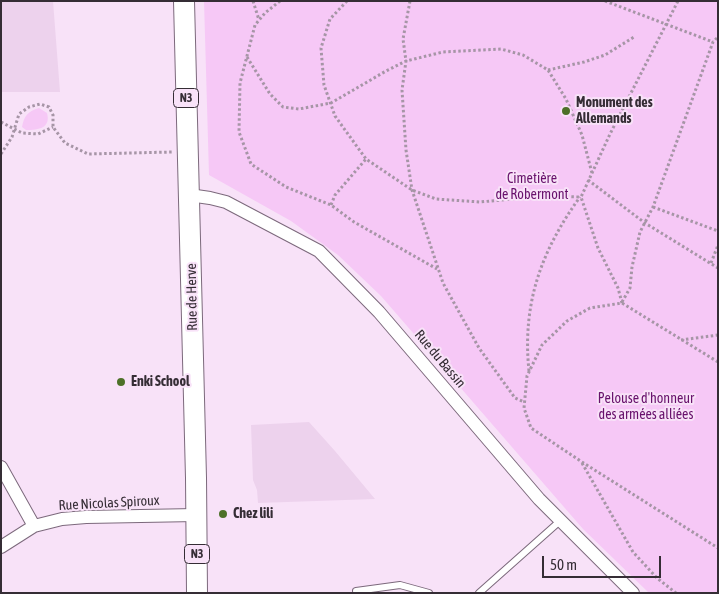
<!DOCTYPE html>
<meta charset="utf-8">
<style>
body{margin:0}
#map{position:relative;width:719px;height:594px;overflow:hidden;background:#f8e2f8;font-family:"Asap Condensed",sans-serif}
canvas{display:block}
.frame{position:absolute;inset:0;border:2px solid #352d35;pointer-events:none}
.scale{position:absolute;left:542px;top:556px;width:119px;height:22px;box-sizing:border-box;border:2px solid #352d35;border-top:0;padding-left:6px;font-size:15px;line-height:18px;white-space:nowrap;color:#352d35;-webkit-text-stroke:4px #f8e2f8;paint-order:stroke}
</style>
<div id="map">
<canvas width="719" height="594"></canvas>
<div class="frame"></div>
<div class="scale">50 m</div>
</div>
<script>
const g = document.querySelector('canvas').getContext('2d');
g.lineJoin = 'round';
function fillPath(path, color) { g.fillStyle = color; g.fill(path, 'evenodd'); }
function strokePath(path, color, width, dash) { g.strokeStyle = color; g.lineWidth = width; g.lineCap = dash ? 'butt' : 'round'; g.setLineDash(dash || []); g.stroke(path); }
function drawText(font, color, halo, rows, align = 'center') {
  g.font = font + ' "Asap Condensed",sans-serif'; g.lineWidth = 4; g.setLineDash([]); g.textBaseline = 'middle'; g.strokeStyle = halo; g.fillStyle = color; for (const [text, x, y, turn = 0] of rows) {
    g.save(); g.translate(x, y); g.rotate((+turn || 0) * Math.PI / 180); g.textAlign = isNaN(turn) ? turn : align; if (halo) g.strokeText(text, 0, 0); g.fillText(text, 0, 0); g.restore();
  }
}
const built = new Path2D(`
 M 1,1 L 53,1 L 60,92 L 1,92 Z
 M 309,422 L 335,451 L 375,499 L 258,503 L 257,490 L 253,480 L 251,425 Z`);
const green = new Path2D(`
 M 204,1 L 718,1 L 718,593 L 649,593 L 583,529 L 381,296 L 338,255 L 291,221 L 209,175 Z
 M 39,108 L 47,113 C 51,128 39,130 26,130 L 22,127 C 24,116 28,111 39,108 Z`);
const path = new Path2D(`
 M 253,1 L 259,20
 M 280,1 L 265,13 L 255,25 L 240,83 L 239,132 L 251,164 L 286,187 L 331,205 L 354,222 L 437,269
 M 347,1 L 330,19 L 321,48 L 324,85 L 335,116 L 366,159 L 412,190 L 436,199 L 480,202 L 544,196 L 581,197
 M 410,1 L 403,39 L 406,61 L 402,90 L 406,150 L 412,190 L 443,283 L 479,348 L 515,398 L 524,402
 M 605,1 L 713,42
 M 247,57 L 270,94 L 283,107 L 299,109 L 331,103 L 386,71 L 406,61 L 443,52 L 501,49 L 523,55 L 548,70 L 566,99 L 582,135 L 592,173
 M 548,70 L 584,62 L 605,55 L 634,37
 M 1,122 L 22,133 L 38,134 L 53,127
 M 1,154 L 12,137 L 19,114 L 29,107 L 40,104 L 49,107 L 53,115 L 53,127 L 65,143 L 88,154 L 172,152
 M 588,180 L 645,223 L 718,268
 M 331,205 L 335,195 L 366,159
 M 653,207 L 718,231
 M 711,263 L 718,245
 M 622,302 L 630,288 L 632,267 L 640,232 L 653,207 L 713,42 L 718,37
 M 622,303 L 618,288 L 598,248 L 581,197 L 610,134 L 678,1
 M 681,340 L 718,335
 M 718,362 L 622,303 L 590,308 L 567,321 L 542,345 L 527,376 L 524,408 L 531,428 L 582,462 L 718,548
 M 529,371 C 522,304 541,251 580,197
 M 582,463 L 633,552 L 657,578 L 676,593`);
const service = new Path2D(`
 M 356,591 L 400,585 L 429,593
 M 479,593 L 560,521`);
const minor = new Path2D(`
 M 189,195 L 210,198 L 226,202 L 319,251 L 379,312 L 539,499 L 633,593
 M 1,467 L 34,526
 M 1,547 L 34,526 L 62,519 L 86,517 L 196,515`);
const primary = new Path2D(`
 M 184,1 L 196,478 L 197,593`);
const markers = [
 [566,111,5,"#4d7028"],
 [121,382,5,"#4d7028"],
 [223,514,5,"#4d7028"]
];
const shields = [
 [186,98,25],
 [197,554,25]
];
const shieldNames = [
 ["N3",186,98],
 ["N3",197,554]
];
const poiNames = [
 ["Monument des",576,103],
 ["Allemands",576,119],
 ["Enki School",131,382],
 ["Chez lili",233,514]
];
const parkNames = [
 ["Cimetière",532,179],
 ["de Robermont",532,195],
 ["Pelouse d'honneur",646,399],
 ["des armées alliées",646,415]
];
const streetNames = [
 ["Rue de Herve",192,297,-91],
 ["Rue du Bassin",440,359,50],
 ["Rue Nicolas Spiroux",109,503,-3]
];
fillPath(built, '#edd2ed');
fillPath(green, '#f6c8f6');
strokePath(service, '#7c697c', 8);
strokePath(minor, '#7c697c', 14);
strokePath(primary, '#7c697c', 22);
strokePath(path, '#a695a6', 3, [2.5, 2.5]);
strokePath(service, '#fff', 6);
strokePath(minor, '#fff', 12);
strokePath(primary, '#fff', 20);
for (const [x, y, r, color] of markers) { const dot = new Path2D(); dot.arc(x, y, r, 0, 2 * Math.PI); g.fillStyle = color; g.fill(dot); strokePath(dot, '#f8e2f8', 2); }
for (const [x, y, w] of shields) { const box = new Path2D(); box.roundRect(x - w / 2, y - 9.5, w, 19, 4); g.fillStyle = '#f8e2f8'; g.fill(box); strokePath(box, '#352d35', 1); }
drawText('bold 12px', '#352d35', null, shieldNames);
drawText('bold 14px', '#352d35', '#f8e2f8', poiNames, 'left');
drawText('14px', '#68116c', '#f8e2f8', parkNames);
drawText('14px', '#352d35', '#f8e2f8', streetNames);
</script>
